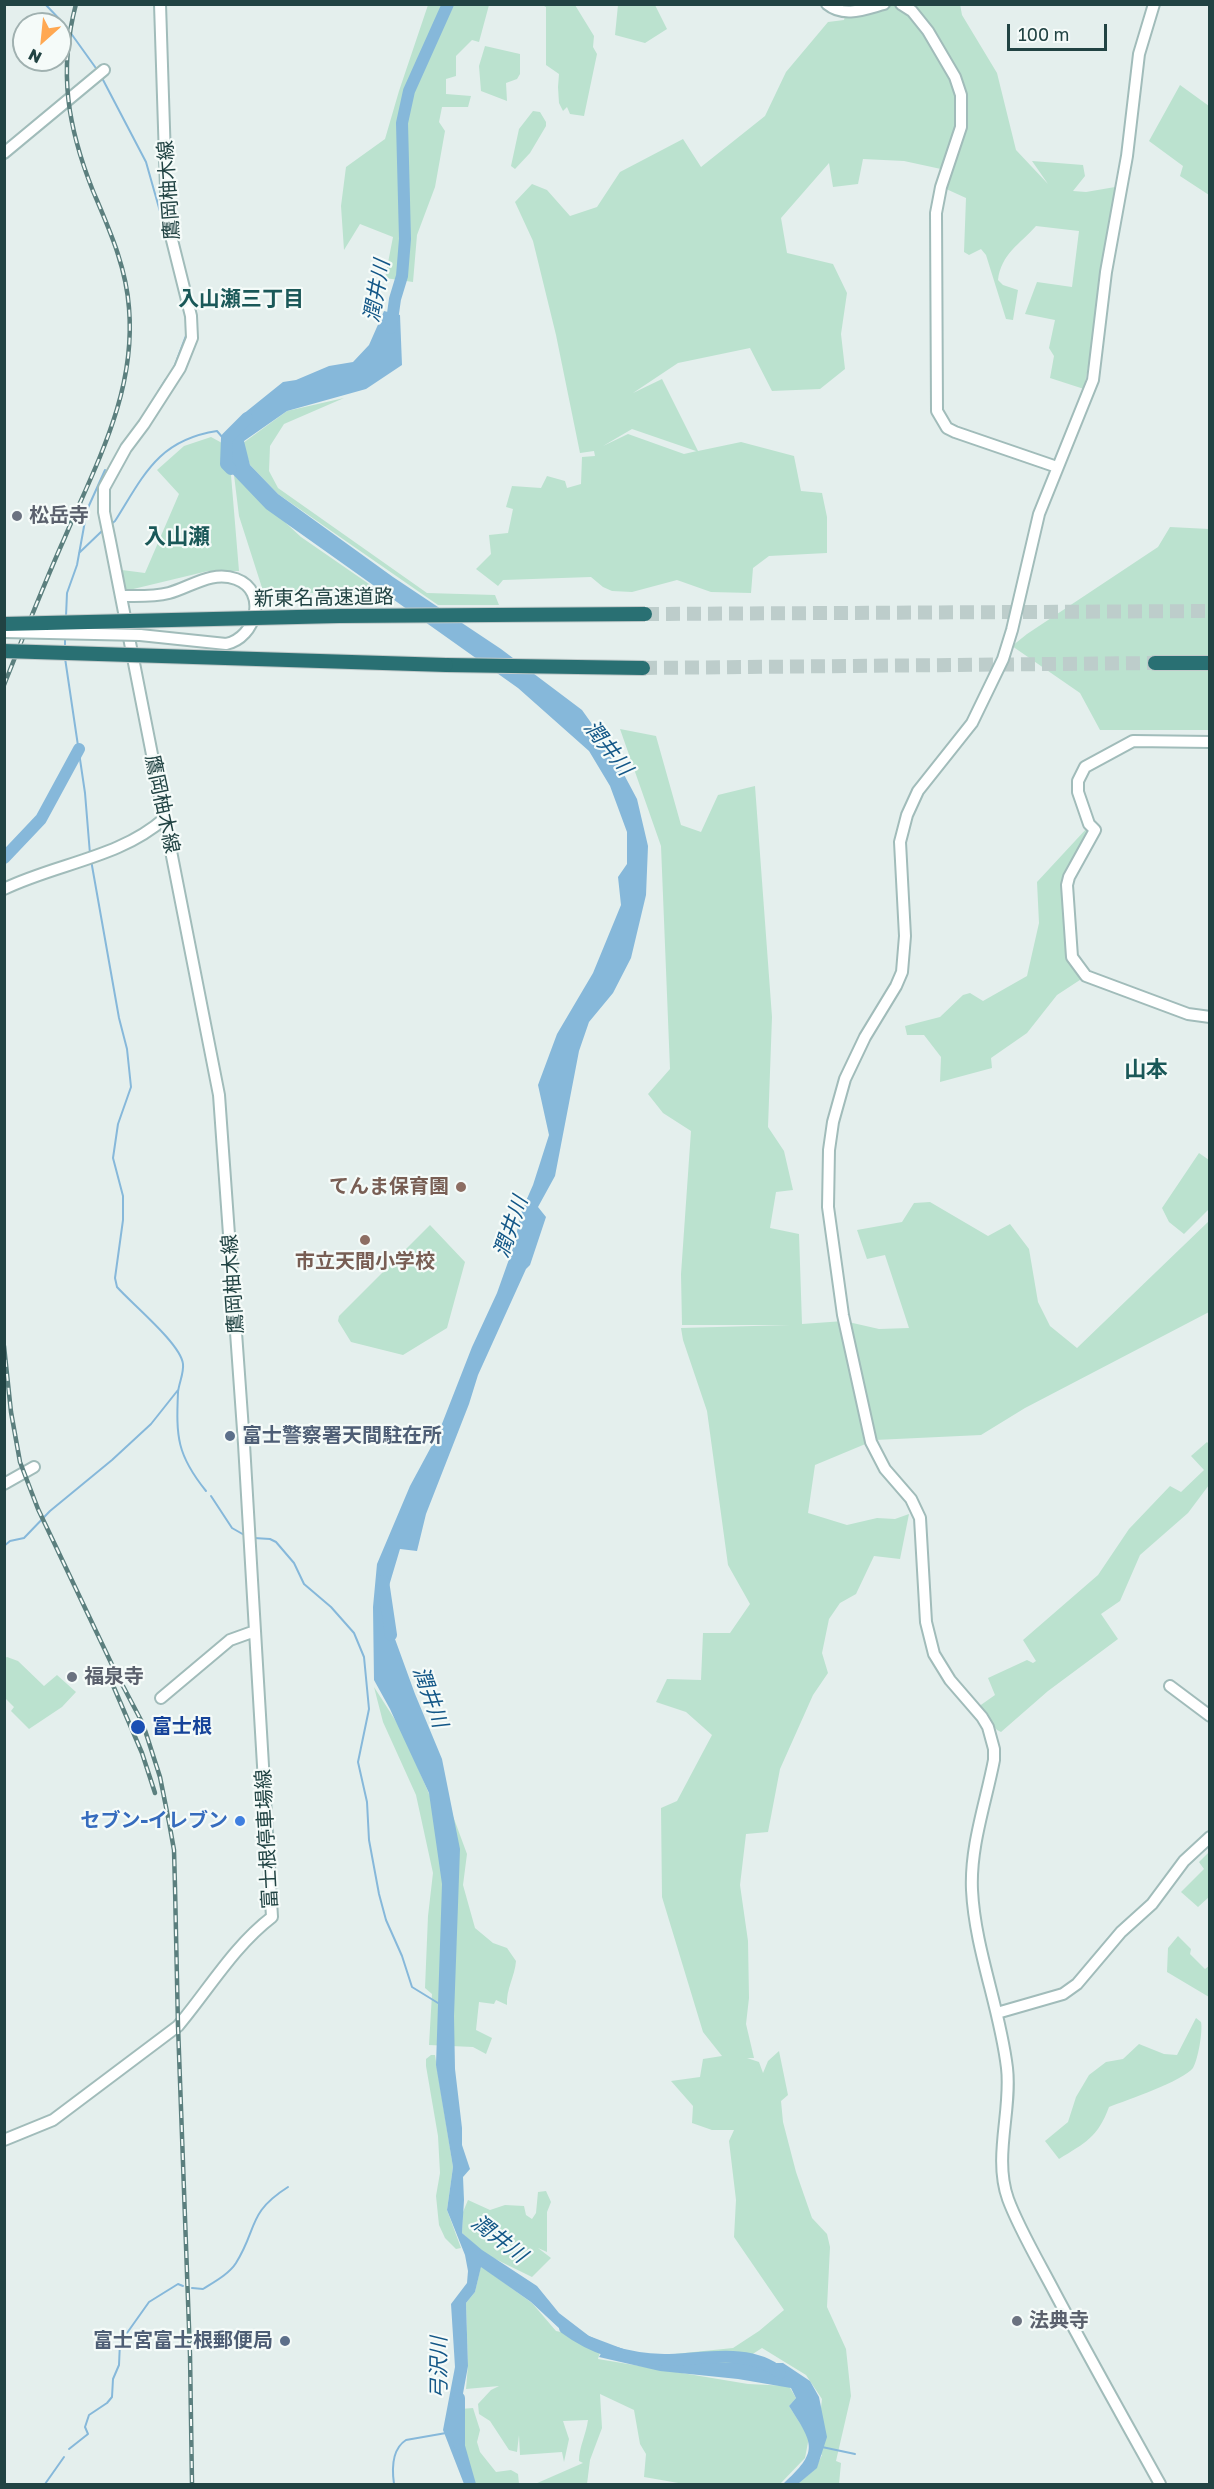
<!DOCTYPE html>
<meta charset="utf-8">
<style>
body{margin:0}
#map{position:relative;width:1214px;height:2489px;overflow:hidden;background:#e4efed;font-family:"Golos Text",sans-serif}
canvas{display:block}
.frame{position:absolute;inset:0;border:6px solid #214343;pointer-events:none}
.north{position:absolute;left:12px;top:12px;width:60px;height:60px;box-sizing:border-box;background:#f5fbf9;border:2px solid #a0b1b0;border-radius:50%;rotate:207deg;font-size:16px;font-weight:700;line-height:24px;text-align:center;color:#214343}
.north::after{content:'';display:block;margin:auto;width:21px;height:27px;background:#ffa852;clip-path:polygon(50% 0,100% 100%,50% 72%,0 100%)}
.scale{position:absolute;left:1007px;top:24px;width:100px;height:27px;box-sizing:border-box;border:3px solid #214343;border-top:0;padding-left:8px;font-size:18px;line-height:21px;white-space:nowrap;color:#214343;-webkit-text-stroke:4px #f5fbf9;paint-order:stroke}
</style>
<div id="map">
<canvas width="1214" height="2489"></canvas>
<div class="frame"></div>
<div class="north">N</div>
<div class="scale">100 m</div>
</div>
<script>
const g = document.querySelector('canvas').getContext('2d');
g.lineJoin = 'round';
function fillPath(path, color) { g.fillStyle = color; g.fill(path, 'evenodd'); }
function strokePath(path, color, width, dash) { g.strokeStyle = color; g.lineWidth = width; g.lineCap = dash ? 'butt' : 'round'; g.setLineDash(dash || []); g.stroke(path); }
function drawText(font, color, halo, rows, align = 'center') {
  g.font = font + ' "Golos Text","Noto Sans JP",sans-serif'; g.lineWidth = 4.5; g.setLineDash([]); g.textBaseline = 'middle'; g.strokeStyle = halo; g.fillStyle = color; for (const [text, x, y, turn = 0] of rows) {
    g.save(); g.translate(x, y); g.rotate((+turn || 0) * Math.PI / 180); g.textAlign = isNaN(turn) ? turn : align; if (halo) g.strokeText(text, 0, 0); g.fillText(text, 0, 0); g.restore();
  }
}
const green = new Path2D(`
 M 960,4 L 962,15 L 997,73 L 1016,150 L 1048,184 L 1032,161 L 1083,165 L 1085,176 L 1073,191 L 1086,192 L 1121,186 L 1084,389 L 1050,378 L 1054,356 L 1049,348 L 1055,320 L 1025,314 L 1037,282 L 1072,287 L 1079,231 L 1036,226 C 1020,244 1001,254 998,280 L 1003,285 L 1018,290 L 1013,320 L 1006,319 L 986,255 L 981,249 L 969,255 L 964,252 L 966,198 L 944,188 L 951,158 L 941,169 L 904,161 L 863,159 L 858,184 L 833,187 L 829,163 L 781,218 L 787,253 L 833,264 L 847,293 L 841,334 L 845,369 L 820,389 L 772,391 L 750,348 L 678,363 L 633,393 L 662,379 L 698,451 L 741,442 L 794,456 L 801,491 L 822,493 L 827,517 L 827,553 L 769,556 L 753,568 L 751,593 L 711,592 L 677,580 L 632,592 L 612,591 L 603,587 L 591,577 L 503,580 L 498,586 L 476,569 L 491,554 L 489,535 L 508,533 L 513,509 L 506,507 L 512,486 L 541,488 L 547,476 L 565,481 L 567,488 L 581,484 L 582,457 L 595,456 L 594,451 L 580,453 L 556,335 L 533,241 L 515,202 L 532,184 L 547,190 L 570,216 L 597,207 L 620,172 L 683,139 L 701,167 L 765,116 L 786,72 L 828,22 L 844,20 L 848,5 ZM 632,429 L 696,451 L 697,451 L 684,454 L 628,434 L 603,446 Z
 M 428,5 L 489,5 L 479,42 L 472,40 L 456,56 L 456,76 L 446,79 L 446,94 L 471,96 L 468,107 L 442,107 L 439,122 L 445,131 L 435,187 L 417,235 L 413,282 L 385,278 L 393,237 L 360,224 L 344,250 L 341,206 L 346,167 L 385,139 L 399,91 Z
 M 542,5 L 575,5 L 594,36 L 593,47 L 597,54 L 584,116 L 570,114 L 567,107 L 563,111 L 559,103 L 558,87 L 559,74 L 546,65 L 546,7 Z
 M 618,5 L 655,5 L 667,29 L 645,43 L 615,35 Z
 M 485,46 L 520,54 L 520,74 L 517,79 L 506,83 L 507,101 L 481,91 L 479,66 Z
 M 1180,85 L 1209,106 L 1209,195 L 1180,176 L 1183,166 L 1149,141 Z
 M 533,111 L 540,112 L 546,122 L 546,126 L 530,153 L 515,169 L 511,166 L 519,129 Z
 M 344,398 L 284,424 L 270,446 L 269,471 L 278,488 L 427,593 L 495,595 L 499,605 L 438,605 L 278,494 L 250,465 L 243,443 L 287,411 Z
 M 211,437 L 222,443 L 221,464 L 231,475 L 239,571 L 208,571 L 125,591 L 122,570 L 145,573 L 179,494 L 157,470 L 184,446 Z
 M 234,475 L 301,537 L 395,602 L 390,605 L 352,592 L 264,594 L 239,516 Z
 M 1170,527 L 1209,529 L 1209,730 L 1100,730 L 1080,693 L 1012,646 L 1027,634 L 1158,547 Z
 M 620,729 L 656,736 L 681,825 L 701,832 L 718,795 L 755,786 L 772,1017 L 768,1127 L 784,1151 L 793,1190 L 776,1192 L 770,1228 L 799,1234 L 802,1324 L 844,1321 L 879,1329 L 909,1328 L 885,1255 L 867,1259 L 857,1230 L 902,1222 L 914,1203 L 930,1202 L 988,1236 L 1010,1224 L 1029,1249 L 1038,1302 L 1050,1326 L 1077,1348 L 1209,1221 L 1209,1312 L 1025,1408 L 981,1435 L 875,1440 L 815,1465 L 808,1513 L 847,1525 L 877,1518 L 895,1519 L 909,1514 L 900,1559 L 874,1556 L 856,1594 L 840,1603 L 829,1619 L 822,1653 L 828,1673 L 813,1695 L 780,1769 L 768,1832 L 746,1834 L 740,1885 L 748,1941 L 749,1998 L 746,2024 L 754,2058 L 747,2058 L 759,2062 L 763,2073 L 768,2061 L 779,2051 L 788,2095 L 781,2101 L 783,2122 L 796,2172 L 812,2218 L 827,2234 L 830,2247 L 827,2307 L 846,2349 L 851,2396 L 836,2461 L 841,2463 L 839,2484 L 798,2484 L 815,2469 L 822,2455 L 816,2452 L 822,2399 L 806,2375 L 762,2348 L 734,2366 L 666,2368 L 655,2356 L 733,2348 L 759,2331 L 784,2310 L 734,2237 L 736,2200 L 729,2141 L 734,2130 L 712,2130 L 692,2123 L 693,2106 L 671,2081 L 700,2077 L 703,2059 L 722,2056 L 703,2032 L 662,1897 L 661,1808 L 677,1801 L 712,1735 L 686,1712 L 656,1702 L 667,1679 L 701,1680 L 703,1633 L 730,1633 L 750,1604 L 728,1565 L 707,1411 L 683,1340 L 681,1328 L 790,1325 L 682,1325 L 681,1274 L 691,1131 L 663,1113 L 648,1094 L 670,1069 L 661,846 Z
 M 1088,827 L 1093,835 L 1067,885 L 1072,957 L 1086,976 L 1057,995 L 1027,1033 L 991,1058 L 992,1068 L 940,1082 L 941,1057 L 924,1035 L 907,1035 L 905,1026 L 940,1017 L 963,995 L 970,993 L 983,1001 L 1027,976 L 1039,923 L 1037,882 Z
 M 1199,1153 L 1209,1160 L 1209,1209 L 1184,1234 L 1169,1222 L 1162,1208 Z
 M 430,1225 L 465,1262 L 447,1328 L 403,1355 L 351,1342 L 338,1321 L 339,1316 Z
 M 1207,1442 L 1209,1444 L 1209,1485 L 1188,1513 L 1140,1555 L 1120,1601 L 1101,1614 L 1118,1639 L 1048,1691 L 1001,1732 L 997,1730 L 978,1707 L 995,1695 L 988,1678 L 1027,1660 L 1033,1663 L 1036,1661 L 1023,1640 L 1098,1575 L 1129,1529 L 1170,1486 L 1181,1492 L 1204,1470 L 1191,1456 Z
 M 7,1657 L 18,1661 L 44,1686 L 57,1675 L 76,1692 L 62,1707 L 29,1729 L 11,1711 L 14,1707 L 5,1698 L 5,1658 Z
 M 374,1687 L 401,1729 L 430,1796 L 450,1808 L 467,1854 L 463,1885 L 475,1928 L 493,1943 L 507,1948 L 516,1961 C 515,1976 506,1989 507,2005 L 496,2000 L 494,2004 L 479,2002 L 476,2030 L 492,2038 L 486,2054 L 473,2047 L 429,2045 L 432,1994 L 425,1988 L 428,1916 L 433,1873 L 416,1795 L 383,1722 Z
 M 1209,1852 L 1209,1897 L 1198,1907 L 1181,1892 L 1204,1869 L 1199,1862 Z
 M 1178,1936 L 1191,1949 L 1190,1954 L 1205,1969 L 1209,1966 L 1209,1997 L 1167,1972 L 1168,1948 Z
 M 1196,2018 L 1201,2022 C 1203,2031 1198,2060 1193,2068 C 1183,2081 1127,2100 1109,2107 C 1098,2137 1085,2143 1059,2159 L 1045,2141 L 1068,2122 L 1076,2097 L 1089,2075 L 1106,2062 L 1123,2059 L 1139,2044 L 1164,2054 L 1177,2055 Z
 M 431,2055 L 435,2055 L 453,2167 L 447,2210 L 461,2248 L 456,2249 L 445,2238 L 439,2225 L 436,2196 L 440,2173 L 438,2136 L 426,2066 L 426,2059 Z
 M 546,2191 L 551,2202 L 547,2212 L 547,2252 L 538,2248 L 551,2258 L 532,2277 L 485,2254 L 462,2233 L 463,2212 L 468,2200 L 490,2210 L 505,2205 L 524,2206 L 526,2215 L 532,2219 L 536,2213 L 538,2192 Z
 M 481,2266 L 532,2303 L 556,2331 L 571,2334 L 601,2349 L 598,2359 L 748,2384 L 789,2386 L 796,2398 L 789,2406 L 809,2437 L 805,2458 L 780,2484 L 684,2484 L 644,2477 L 646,2454 L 640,2444 L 634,2410 L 600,2394 L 602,2428 L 590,2460 L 587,2484 L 535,2484 L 583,2463 L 579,2461 C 579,2447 586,2435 588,2420 L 563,2421 L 569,2439 L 564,2462 L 562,2452 L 520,2455 L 519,2435 L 517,2452 L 509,2450 L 490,2421 L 479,2414 L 478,2404 L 491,2390 L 499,2386 L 466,2389 L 468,2365 L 466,2303 L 475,2292 Z
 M 473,2408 L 480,2430 L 477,2442 L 480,2452 L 496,2472 L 511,2470 L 518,2474 L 519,2484 L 474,2484 L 466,2460 L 460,2409 Z`);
const water = new Path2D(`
 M 384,311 L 400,315 L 402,365 L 366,389 L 287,411 L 244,441 L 250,465 L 278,494 L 393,577 L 501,649 L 582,710 L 612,752 L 637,799 L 648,846 L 646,895 L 631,958 L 613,993 L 589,1022 L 579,1051 L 555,1176 L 538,1207 L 546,1217 L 530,1265 L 526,1269 L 478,1375 L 469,1404 L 426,1514 L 417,1551 L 400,1549 L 383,1606 L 415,1694 L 442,1759 L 460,1849 L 454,2016 L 455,2069 L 462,2128 L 462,2145 L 470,2169 L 463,2177 L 464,2200 L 462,2233 L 482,2250 L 537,2286 L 559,2313 L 589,2336 L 660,2363 L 783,2363 L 810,2381 L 819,2397 L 827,2437 L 817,2468 L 798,2484 L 783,2484 C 819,2451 814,2445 789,2406 L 796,2398 L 791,2388 L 738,2379 L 660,2371 L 599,2357 L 603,2350 L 625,2354 L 561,2330 L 531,2302 L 481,2267 L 475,2292 L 466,2303 L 468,2366 L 458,2421 L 476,2484 L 464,2484 L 443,2430 L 455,2367 L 451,2304 L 467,2283 L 468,2271 L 465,2255 L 447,2210 L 453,2167 L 436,2065 L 442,1884 L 429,1793 L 390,1709 L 374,1680 L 373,1607 L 377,1564 L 410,1486 L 438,1434 L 472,1347 L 497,1293 L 513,1248 L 522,1210 L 533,1185 L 549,1135 L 538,1085 L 557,1034 L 593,973 L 621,905 L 618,877 L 627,864 L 627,832 L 610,786 L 589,751 L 518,688 L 266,509 L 223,464 L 242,415 L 283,382 L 296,380 L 329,366 L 353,362 L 369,345 Z`);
const stream = new Path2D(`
 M 45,4 L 65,25 L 98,71
 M 101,76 L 146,162 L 163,222
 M 173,370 L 187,333
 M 158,392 L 166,379
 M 110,525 L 115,521 C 144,475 158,440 217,431 L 223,438 L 227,438
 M 79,553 L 103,530
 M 66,616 L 67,593 L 77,565 L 87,510 L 105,470
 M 65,649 L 65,637
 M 65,658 L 85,793 L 90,854
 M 91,860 L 119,1018 L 127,1049 L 131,1087 L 118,1124 L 113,1158 L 123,1196 L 123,1220 L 115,1278 L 117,1287 C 132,1304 181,1344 183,1364 C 184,1373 179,1383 178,1392 C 176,1437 177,1455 206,1491
 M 211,1496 L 232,1528 L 246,1536
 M 254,1538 L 270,1539 L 276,1542 L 294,1563 L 304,1584 L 331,1607 L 354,1633 L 364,1657 L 369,1709 L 358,1762 L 367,1802 L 369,1840 L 379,1894 L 386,1920 L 402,1956 L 412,1987 L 438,2003
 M 4,1546 L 10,1541 L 24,1538 L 50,1511 L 112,1460 L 151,1424 L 178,1390
 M 192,2288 L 203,2289 C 214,2282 229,2274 236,2263 C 258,2228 247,2213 288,2187
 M 127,2333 L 149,2302 L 178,2284 L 183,2286
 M 822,2447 L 855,2454
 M 69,2449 L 88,2434 L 85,2427 L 89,2415 L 107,2403 L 112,2397 L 113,2379 L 119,2365 L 120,2342
 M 45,2484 L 64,2457
 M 394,2484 C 392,2470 392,2449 406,2440 L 446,2433`);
const river = new Path2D(`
 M 391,328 L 395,299 L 402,276 L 405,239 L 402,123 L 409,91 L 448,4
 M 231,469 L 226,464 L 227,438 L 247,418
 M 4,858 L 41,819 L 79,749
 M 383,1581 L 391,1635
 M 565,2328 C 593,2349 628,2359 664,2360 C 700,2360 750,2347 780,2373
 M 459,2398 L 459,2444`);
const highwayTunnel = new Path2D(`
 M 645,614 L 1210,611
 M 643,668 L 1155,663`);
const secondary = new Path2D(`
 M 160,4 L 167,220 L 191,316 L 192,338 L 180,368 L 144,424 L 126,448 L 104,488 L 104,512 L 110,541 L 219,1095 L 244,1444 L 255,1631
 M 827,4 C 844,18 865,9 884,4
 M 901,4 L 912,11 L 928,31 L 955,77 L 961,95 L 961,127 L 941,187 L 936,213 L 937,411 L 947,428 L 955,432 L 1057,467
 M 1154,4 L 1139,54 L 1127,156 L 1106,272 L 1093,380 L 1039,514 L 1012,630 L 1003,659 L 972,723 L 918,791 L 907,815 L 900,842 L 905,936 L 902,972 L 896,986 L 865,1037 L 845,1079 L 833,1122 L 829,1150 L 828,1207 L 843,1315 L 871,1442 L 885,1469 L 911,1499 L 920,1518 L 926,1622 L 934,1654 L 950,1680 L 982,1717 L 988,1727 L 994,1749 L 994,1760 C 986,1802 970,1846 972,1890 C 975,1950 1000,2008 1007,2068 C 1012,2110 993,2157 1008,2199 C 1019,2229 1040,2264 1055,2293 C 1089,2357 1125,2421 1160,2484
 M 4,153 L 104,70
 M 122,596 C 138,596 153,597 169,593 C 191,587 212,570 236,579 C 269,591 256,638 226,644 L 140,635
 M 1210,742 L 1133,741 L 1085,767 L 1078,781 L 1078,792 L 1089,824 L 1095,830 L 1069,877 L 1067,885 L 1072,957 L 1086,976 L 1188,1014 L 1210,1017
 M 4,889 C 58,863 120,858 165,818
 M 4,1484 L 34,1467
 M 1170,1686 L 1210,1716
 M 997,2013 L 1063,1994 L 1077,1984 L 1121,1932 L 1152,1904 L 1184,1861 L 1210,1837
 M 4,2140 L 53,2120 L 178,2026 C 209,1989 234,1946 272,1917 L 255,1631 L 230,1640 L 161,1698`);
const highway = new Path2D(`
 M 1155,663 L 1210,663
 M 446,665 L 643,668`);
const rail = new Path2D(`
 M 4,685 C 24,635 43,586 65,537 C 97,462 136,392 129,308 C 126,266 109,229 93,191 C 68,128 58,72 76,4
 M 4,1346 L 11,1412 L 20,1462 L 38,1509 L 114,1669 L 143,1724 L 160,1777 L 169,1822 L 174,1850 L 175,1887 L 178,2026 L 190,2355 L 192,2484
 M 109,1676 L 142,1753 L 155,1793`);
const secondaryBridge = new Path2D(`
 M 4,632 L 140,635`);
const highwayBridge = new Path2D(`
 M 4,624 L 339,616 L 645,614
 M 4,651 L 446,665`);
const markers = [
 [17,516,6,"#6b7280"],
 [461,1187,6,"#8d6e63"],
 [365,1240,6,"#8d6e63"],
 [230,1436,6,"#5c6f8a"],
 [72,1677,6,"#6b7280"],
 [138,1727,8,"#1a4fb4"],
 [240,1821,6,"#3f7fe0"],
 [1017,2321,6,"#6b7280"],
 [285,2341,6,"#5c6f8a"]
];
const streetNames = [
 ["鷹岡柚木線",169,190,-94],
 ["新東名高速道路",324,598,-1],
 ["鷹岡柚木線",162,804,78],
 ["鷹岡柚木線",233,1284,-94],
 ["富士根停車場線",267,1839,-93]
];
const worshipNames = [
 ["松岳寺",29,516],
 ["福泉寺",84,1677],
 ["法典寺",1029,2321]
];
const educationNames = [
 ["てんま保育園",449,1187],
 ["市立天間小学校",365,1262,"center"]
];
const serviceNames = [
 ["富士警察署天間駐在所",242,1436],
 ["富士宮富士根郵便局",273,2341,"right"]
];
const transitNames = [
 ["富士根",152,1727]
];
const shopNames = [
 ["セブン-イレブン",228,1821]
];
const waterNames = [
 ["潤井川",377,291,-80],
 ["潤井川",608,748,52],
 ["潤井川",511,1227,-71],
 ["潤井川",430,1697,70],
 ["潤井川",499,2239,38],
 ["弓沢川",439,2368,-90]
];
const neighbourhoodNames = [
 ["入山瀬三丁目",241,299]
];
const quarterNames = [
 ["入山瀬",177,537],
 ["山本",1146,1070]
];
fillPath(green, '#bbe2cf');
fillPath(water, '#86b8da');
strokePath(stream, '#86b8da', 2);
strokePath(river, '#86b8da', 12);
strokePath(highwayTunnel, '#bdcdcb', 14, [14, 7]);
strokePath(secondary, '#a1bcba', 14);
strokePath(highway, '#c1caca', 16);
strokePath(secondary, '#fff', 10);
strokePath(highway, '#297073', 14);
strokePath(rail, '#5b7f7e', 4.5);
strokePath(rail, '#f5fbf9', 2, [7]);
strokePath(secondaryBridge, '#a1bcba', 14, []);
strokePath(highwayBridge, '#c1caca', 16, []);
strokePath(secondaryBridge, '#fff', 10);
strokePath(highwayBridge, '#297073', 14);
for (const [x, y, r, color] of markers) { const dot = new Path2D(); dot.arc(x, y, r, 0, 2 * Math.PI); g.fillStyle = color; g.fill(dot); strokePath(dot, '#f5fbf9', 2); }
drawText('20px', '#214343', '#f5fbf9', streetNames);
drawText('bold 20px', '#5b616d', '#f5fbf9', worshipNames, 'left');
drawText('bold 20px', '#785e54', '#f5fbf9', educationNames, 'right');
drawText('bold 20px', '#4e5e75', '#f5fbf9', serviceNames, 'left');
drawText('bold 20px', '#164399', '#f5fbf9', transitNames, 'left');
drawText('bold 20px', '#366cbe', '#f5fbf9', shopNames, 'right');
drawText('italic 21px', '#135787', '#f5fbf9', waterNames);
drawText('bold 21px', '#1a5858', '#f5fbf9', neighbourhoodNames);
drawText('bold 22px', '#1a5858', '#f5fbf9', quarterNames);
</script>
